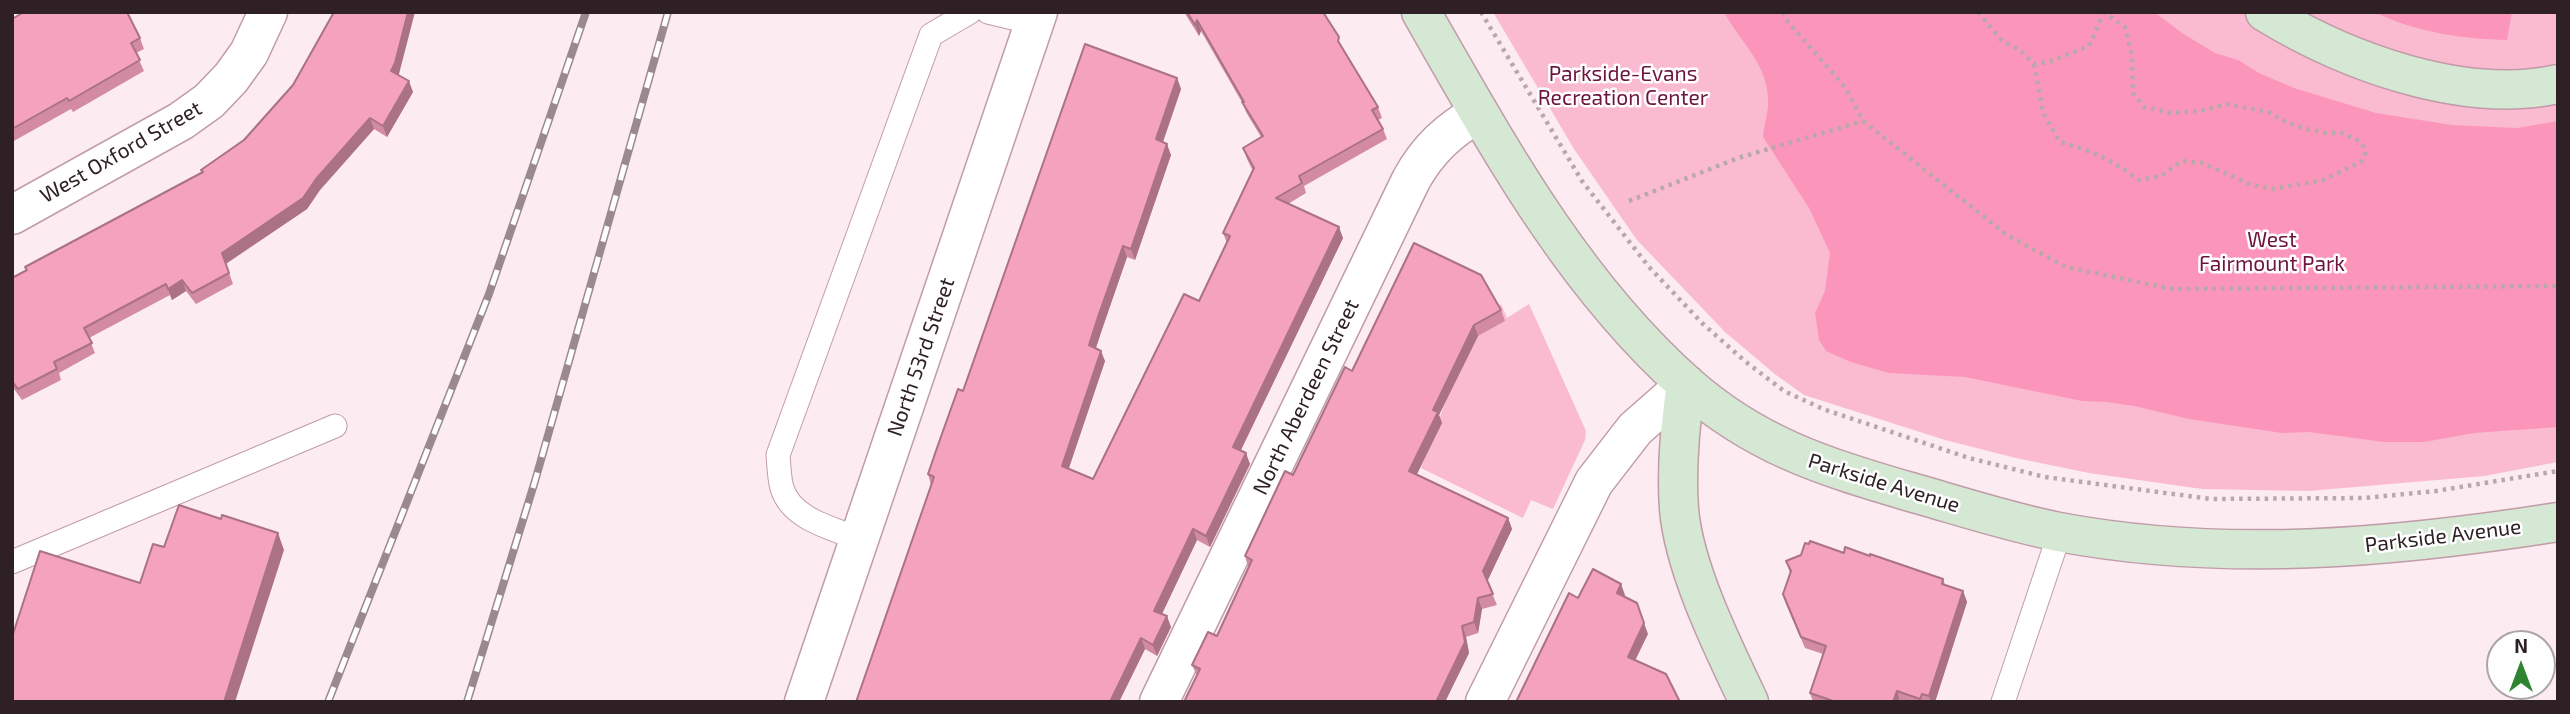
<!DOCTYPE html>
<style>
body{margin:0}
#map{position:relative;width:2570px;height:714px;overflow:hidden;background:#fcebf0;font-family:"Exo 2",sans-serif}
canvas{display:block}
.frame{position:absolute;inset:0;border:14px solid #2f2025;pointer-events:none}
.north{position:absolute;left:2486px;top:630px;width:70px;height:70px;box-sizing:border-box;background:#fefefe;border:2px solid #aba5a7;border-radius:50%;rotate:0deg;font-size:19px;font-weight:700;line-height:28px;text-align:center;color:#2f2025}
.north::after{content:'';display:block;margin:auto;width:24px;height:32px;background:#2f8431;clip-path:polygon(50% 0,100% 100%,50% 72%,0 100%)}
</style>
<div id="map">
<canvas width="2570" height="714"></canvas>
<div class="frame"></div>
<div class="north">N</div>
</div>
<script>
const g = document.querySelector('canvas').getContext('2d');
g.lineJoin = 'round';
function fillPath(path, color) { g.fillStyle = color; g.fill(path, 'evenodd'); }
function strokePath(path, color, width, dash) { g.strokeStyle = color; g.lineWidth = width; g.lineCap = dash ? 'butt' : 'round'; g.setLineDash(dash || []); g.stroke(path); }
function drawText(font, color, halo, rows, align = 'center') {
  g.font = font + ' "Exo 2",sans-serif'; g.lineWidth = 5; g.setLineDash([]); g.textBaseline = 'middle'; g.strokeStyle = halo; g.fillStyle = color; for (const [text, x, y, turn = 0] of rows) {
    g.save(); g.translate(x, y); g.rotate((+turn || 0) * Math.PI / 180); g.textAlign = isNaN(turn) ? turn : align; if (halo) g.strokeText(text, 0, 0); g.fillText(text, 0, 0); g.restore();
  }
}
const green = new Path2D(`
 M 1493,12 L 2558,12 L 2558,462 L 2484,476 L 2308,491 L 2202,489 L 2089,473 L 2016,458 L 1945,440 L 1804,395 L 1776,375 L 1725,332 L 1637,240 L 1574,149 Z
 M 1501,304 L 1507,318 L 1529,304 L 1586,431 L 1585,440 L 1553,509 L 1531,500 L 1523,518 L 1421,468 L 1469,338 Z`);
const forest = new Path2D(`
 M 1724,12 L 2154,12 L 2182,33 L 2215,53 L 2238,60 L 2259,73 L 2294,88 L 2376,113 L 2452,125 L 2517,128 L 2558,121 L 2558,427 L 2474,433 L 2424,442 L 2384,442 L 2309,432 L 2282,433 L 2189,419 L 2134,406 L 2107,402 L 2082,401 L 1965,377 L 1889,373 L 1851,362 L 1826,351 L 1819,340 L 1815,313 L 1825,291 L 1830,253 L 1809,208 L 1763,137 C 1764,124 1769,111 1768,99 C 1767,63 1740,42 1724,12 Z
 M 2374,12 L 2512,12 L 2507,40 C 2461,39 2416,32 2374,12 Z`);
const path = new Path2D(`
 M 1481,12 L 1582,181 L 1649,267 L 1703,324 L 1746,362 L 1784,391 L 1823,409 L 1969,458 L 2045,477 L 2211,499 L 2364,498 L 2436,491 L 2558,471
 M 1783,12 L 1788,22 L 1845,87 L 1863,121 L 2007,235 L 2066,267 L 2172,289 L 2558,286
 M 1978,12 L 2002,41 L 2019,49 L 2034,64 L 2048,62 L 2089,46 L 2104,12
 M 2034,64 L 2043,113 L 2060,142 C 2093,151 2112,160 2139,180 L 2161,176 L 2182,161 L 2202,163 L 2252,185 L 2273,189 L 2323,180 L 2361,162 L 2366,152 L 2361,142 L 2342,133 L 2326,133 L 2307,129 L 2286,122 L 2268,112 L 2227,104 L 2200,111 L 2170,113 L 2144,107 L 2133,93 L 2132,56 L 2125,27 L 2105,13
 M 1629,201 L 1738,158 L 1863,121`);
const lane = new Path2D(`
 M 988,12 L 1034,23
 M 859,539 C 832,528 791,519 782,488 C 779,478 779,465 778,455 L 931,35 L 970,12
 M 12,562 L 335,426
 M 2003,702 L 2060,532`);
const street = new Path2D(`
 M 12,215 L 181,121 L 209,101 L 231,78 L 249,53 L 268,12
 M 804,702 L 1038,12
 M 1159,702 L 1411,180 C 1428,149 1449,130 1479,113
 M 1485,702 L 1594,482 L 1635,429 L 1686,384`);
const secondary = new Path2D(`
 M 1421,12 C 1497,144 1571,282 1687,385 C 1755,445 1822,466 1907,491 C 1957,505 2008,522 2059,532 C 2225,563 2393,548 2558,522
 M 2265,12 C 2345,61 2463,105 2558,84
 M 1686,384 C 1680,425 1676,467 1679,509 C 1684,569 1723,647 1749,702`);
const rail = new Path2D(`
 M 328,702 L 489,294 L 586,12
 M 467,702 L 535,481 L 668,12`);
const wall = new Path2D(`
 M 41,12 L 138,12 L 127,14 L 140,38 L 144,49 L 136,53 L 144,71 L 73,112 L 71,109 L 12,142 L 12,19 Z
 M 1184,12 L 1323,12 L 1343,49 L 1378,107 L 1382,118 L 1378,120 L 1383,129 L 1387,139 L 1304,186 L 1306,193 L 1288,204 L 1343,238 L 1241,450 L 1250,464 L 1210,547 L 1197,540 L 1162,614 L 1171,627 L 1157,656 L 1145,649 L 1119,702 L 856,702 L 931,485 L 928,474 L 963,391 L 1177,78 L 1181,89 L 1163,142 L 1171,155 L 1135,260 L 1127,257 L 1103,325 L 1096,348 L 1105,361 L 1068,469 L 1093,479 L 1199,301 L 1227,243 L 1223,233 L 1253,171 L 1247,159 L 1243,148 L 1261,137 L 1246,112 L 1243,104 L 1201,31 L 1199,36 Z
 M 398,75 L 413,92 L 387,137 L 374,129 L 320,190 L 307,209 L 226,264 L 233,284 L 196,304 L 186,291 L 172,300 L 170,295 L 89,338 L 95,353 L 59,373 L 61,380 L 22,400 L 14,389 L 12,390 L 12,278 L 203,173 L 201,170 Z
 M 1501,310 L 1505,321 L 1478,336 L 1439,415 L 1442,423 L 1417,474 L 1508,518 L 1512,529 L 1487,581 L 1497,605 L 1482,609 L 1478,633 L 1466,637 L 1469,653 L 1445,702 L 1184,702 L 1197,676 L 1192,665 L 1217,636 L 1248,567 L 1245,556 L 1352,371 Z
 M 1844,553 L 1870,556 L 1943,579 L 1945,585 L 1963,591 L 1967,602 L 1935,702 L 1813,702 L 1810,693 L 1823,654 L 1805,648 L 1786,604 L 1783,594 L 1790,573 L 1786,561 Z`);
const shadedWall = new Path2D(`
 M 408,12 L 415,12 L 399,74 L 395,82 L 391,71 Z
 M 1197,20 L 1201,31 L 1199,36 L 1195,25 Z
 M 1177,78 L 1181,89 L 1160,150 L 1156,139 Z
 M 409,81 L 413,92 L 387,137 L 383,126 Z
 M 370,118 L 374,129 L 320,190 L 307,209 L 225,264 L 222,253 L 316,179 Z
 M 1167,144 L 1171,155 L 1135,260 L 1131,249 Z
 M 1339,227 L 1343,238 L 1237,458 L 1233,447 Z
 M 1123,246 L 1127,257 L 1093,356 L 1089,345 Z
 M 182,280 L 186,291 L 172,300 L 168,289 Z
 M 1474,325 L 1478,336 L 1439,415 L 1442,423 L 1413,482 L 1409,471 L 1433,410 Z
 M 1101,351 L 1105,361 L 1066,477 L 1062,466 Z
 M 1246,453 L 1250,464 L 1210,547 L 1206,536 Z
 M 1508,518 L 1512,529 L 1487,582 L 1483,571 Z
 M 1193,529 L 1197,540 L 1158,622 L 1154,611 Z
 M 278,533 L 284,550 L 235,702 L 224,702 Z
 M 1621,584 L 1625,595 L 1621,604 L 1617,593 Z
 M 1963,591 L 1967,602 L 1935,702 L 1931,702 L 1929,696 Z
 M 1478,598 L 1482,609 L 1478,633 L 1474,622 Z
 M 1167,616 L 1171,627 L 1157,656 L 1153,645 Z
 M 1644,623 L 1648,634 L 1632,667 L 1628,657 Z
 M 1462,626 L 1466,637 L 1469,653 L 1445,702 L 1436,702 Z
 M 1141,638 L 1145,649 L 1119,702 L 1110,702 Z
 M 1897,691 L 1900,702 L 1893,702 Z`);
const building = new Path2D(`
 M 24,12 L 127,12 L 140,38 L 131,43 L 140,60 L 69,101 L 67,98 L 12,129 L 12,19 Z
 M 334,12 L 408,12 L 395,63 L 391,71 L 409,81 L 383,126 L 370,118 L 316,179 L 303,198 L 222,253 L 229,273 L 192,293 L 182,280 L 168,289 L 166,284 L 84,328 L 92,343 L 54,362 L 57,369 L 18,389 L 12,381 L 12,278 L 27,270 L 25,267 L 203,172 L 201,170 L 244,140 L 293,85 Z
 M 1187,12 L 1323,12 L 1339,37 L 1338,41 L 1378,107 L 1372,110 L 1383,129 L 1299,176 L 1302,183 L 1276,198 L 1339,227 L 1233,447 L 1246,453 L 1206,536 L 1193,529 L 1154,611 L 1167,616 L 1153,645 L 1141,638 L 1110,702 L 856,702 L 934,477 L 928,474 L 938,445 L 958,389 L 963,391 L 1085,44 L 1177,78 L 1156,139 L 1167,144 L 1131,249 L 1123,246 L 1099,314 L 1089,345 L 1101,351 L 1062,466 L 1093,479 L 1184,294 L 1199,301 L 1230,236 L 1223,233 L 1254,168 L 1243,148 L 1263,136 L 1242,102 L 1244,102 L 1197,20 L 1195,25 Z
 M 1414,243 L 1481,275 L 1501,310 L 1474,325 L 1433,410 L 1438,412 L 1409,471 L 1508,518 L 1483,571 L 1493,594 L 1478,598 L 1474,622 L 1462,626 L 1465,642 L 1436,702 L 1184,702 L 1200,669 L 1192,665 L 1208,632 L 1217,636 L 1252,560 L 1245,556 L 1285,471 L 1293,475 L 1345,367 L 1352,371 Z
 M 179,505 L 221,519 L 222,515 L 278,533 L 224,702 L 12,702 L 12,637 L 40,551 L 140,583 L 153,544 L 164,547 Z
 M 1810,541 L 1844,553 L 1845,547 L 1870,556 L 1870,554 L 1943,579 L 1942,584 L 1963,591 L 1929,696 L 1922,694 L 1920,699 L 1897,691 L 1893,702 L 1836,702 L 1810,693 L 1826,646 L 1801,637 L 1783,594 L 1791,571 L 1786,561 L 1801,555 L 1805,543 L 1809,544 Z
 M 1593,569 L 1621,584 L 1617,593 L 1637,603 L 1644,623 L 1628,657 L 1666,674 L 1680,702 L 1516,702 L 1569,593 L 1578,598 Z`);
const parkNames = [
 ["Parkside-Evans",1623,74],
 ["Recreation Center",1623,98],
 ["West",2272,240],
 ["Fairmount Park",2272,264]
];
const streetNames = [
 ["West Oxford Street",121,152,-30],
 ["North 53rd Street",921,357,-71],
 ["North Aberdeen Street",1306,397,-64],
 ["Parkside Avenue",1884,483,17],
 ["Parkside Avenue",2443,536,-7]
];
fillPath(green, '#fabbd0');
fillPath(forest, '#fb96ba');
strokePath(lane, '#c19ca8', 25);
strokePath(street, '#c19ca8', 41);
strokePath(secondary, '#c19ca8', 41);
strokePath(path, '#b8a7ac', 4.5, [3.5, 5]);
strokePath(lane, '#fff', 23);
strokePath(street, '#fff', 38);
strokePath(secondary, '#d4e8d4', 38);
strokePath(rail, '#9a8a8f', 8);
strokePath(rail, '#fefefe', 5, [16]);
fillPath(wall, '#d28ba3');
fillPath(shadedWall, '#ab7185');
fillPath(building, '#f4a2be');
strokePath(building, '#ab7185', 2);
drawText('21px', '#6c143d', '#fefefe', parkNames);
drawText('21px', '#2f2025', '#fefefe', streetNames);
</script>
